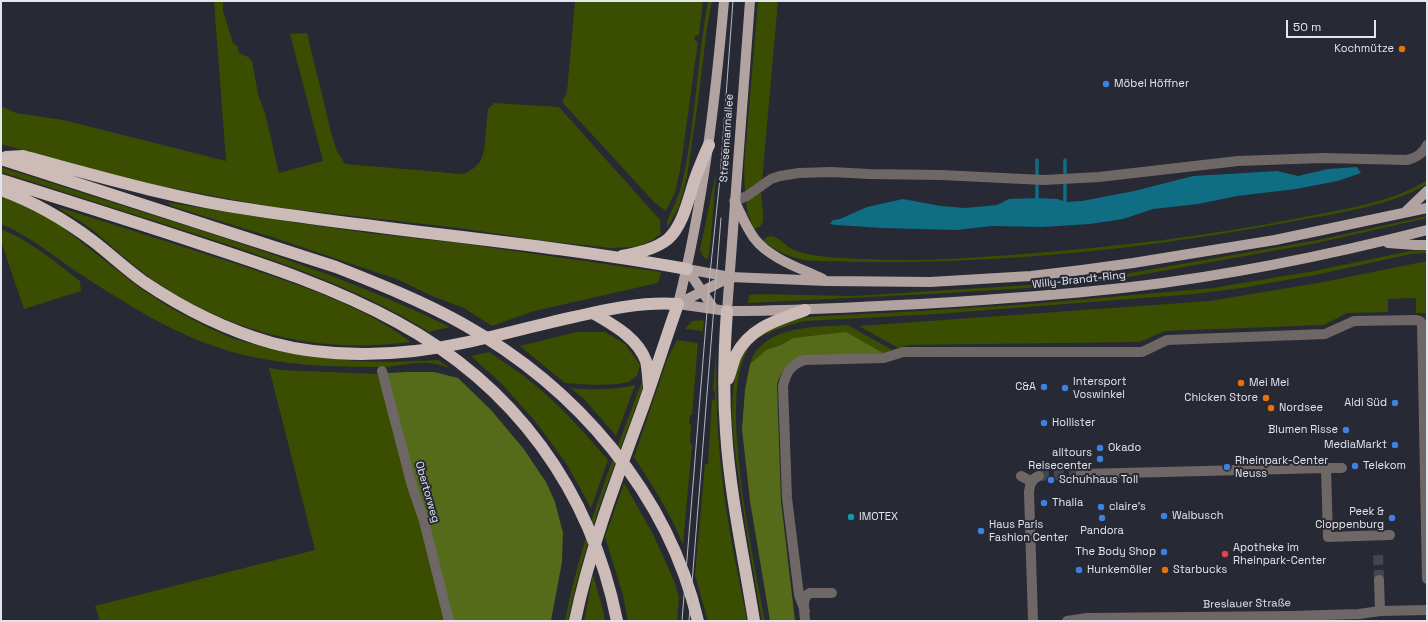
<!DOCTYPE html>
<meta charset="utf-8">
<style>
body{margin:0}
#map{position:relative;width:1428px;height:622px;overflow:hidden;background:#272934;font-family:"Space Grotesk",sans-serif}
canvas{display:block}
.frame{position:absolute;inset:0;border:2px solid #e3e5ed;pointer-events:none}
.scale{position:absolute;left:1286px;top:20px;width:90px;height:18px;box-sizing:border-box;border:2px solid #e3e5ed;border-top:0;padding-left:5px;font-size:12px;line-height:14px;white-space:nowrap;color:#e3e5ed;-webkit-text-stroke:3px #272934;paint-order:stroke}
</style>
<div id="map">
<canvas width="1428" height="622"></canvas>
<div class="frame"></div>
<div class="scale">50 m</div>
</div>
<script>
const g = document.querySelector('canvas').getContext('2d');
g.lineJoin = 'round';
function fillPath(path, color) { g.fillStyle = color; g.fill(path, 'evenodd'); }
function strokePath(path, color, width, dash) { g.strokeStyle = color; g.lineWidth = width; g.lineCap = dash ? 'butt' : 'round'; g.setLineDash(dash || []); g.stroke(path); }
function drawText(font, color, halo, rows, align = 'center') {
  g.font = font + ' "Space Grotesk",sans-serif'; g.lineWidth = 4; g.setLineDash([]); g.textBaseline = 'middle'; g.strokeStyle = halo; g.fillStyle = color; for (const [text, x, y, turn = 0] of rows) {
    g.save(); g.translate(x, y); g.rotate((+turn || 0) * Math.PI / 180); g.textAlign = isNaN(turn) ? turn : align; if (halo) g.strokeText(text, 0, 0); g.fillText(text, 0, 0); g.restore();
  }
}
const green = new Path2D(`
 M 214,1 L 223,1 L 223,11 L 233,43 L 238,47 L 239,53 L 248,57 L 252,61 L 258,94 L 265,113 L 279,173 L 323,161 L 290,34 L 307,33 L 332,136 L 337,151 L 345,164 L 440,172 L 457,174 L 466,173 L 474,168 L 480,162 L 484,151 L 488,109 L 494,103 L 559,107 L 661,221 L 660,224 L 661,234 L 651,241 L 641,245 L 633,247 L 611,248 L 546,241 L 459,228 L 273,207 L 127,180 L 1,144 L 1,106 L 16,113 L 63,120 L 226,161 Z
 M 575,1 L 703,1 L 699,35 L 695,36 L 694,39 L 698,42 L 680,171 L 675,192 L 666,211 L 655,203 L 562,102 L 567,92 Z
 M 708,1 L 712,1 L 707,28 L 698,102 L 687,177 L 679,207 L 667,228 C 666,220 670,215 673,208 C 677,199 681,189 683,179 C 696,120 697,60 708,1 Z
 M 758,1 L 778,1 L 762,182 L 745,195 L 744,168 Z
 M 1,167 C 67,188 133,209 200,230 C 285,258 369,287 450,327 L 429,332 C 355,286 272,259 189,232 C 126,212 64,192 1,172 Z
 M 716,172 L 711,238 L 708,259 L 704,258 L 700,250 Z
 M 1426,181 L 1427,184 C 1393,205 1339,213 1300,220 C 1165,246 1026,262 888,262 C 867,262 847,262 827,261 C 818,261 808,261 800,259 C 786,256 774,249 763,241 C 774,228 783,246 794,250 C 816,258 842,258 865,259 C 917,262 970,258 1022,254 C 1115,247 1208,236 1299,218 C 1342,209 1388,204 1426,181 Z
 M 761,191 C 761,197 765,220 762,224 C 761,226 757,228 754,229 L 748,214 L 746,203 Z
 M 1,195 L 48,218 L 62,227 L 140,288 L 169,307 L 209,328 L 232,338 L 273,350 L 313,357 L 356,361 L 393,362 L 438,360 L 450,368 C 440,365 431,362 421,363 C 409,363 397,366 385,367 C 332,367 280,366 229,351 C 174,335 125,303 77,272 C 52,255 30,236 1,224 Z
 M 165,202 L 278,220 L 368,233 L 459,243 L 661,272 L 658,283 L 534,311 L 492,326 L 464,308 L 432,296 L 399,280 L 275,238 L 174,207 Z
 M 58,207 C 120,227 182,246 243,266 C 301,286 362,305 411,342 C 323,353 246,337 170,291 C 142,274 118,252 94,231 C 83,222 69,216 58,207 Z
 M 1427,216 L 1427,218 L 1317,243 L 1112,280 L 1043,287 L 931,294 L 748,303 L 749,295 L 757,294 L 854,296 L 1044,284 L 1102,278 L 1318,240 Z
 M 1,229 C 31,241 55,262 80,281 L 81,291 L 24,309 L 1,241 Z
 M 1427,250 L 1427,253 L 1411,254 L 1315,275 L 1241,288 L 1195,294 L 937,314 L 805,321 C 788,325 772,330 757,339 L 754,337 L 764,330 L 799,318 L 822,316 L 904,312 L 1030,304 L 1213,288 L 1314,271 L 1410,251 Z
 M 1427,261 L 1427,375 L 1425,313 L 1416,313 L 1416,298 L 1388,299 L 1388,312 L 1347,313 L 1324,325 L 1165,331 L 1140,342 L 908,345 L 898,348 L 859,326 L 1210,301 L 1318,283 Z
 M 704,320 L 703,331 L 685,329 L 692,321 Z
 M 848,325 L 892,350 L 883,353 L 793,338 L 781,345 L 766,350 L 750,364 C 752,358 754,352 759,348 C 780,325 819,327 848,325 Z
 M 576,332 L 605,332 L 625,344 L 640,365 L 637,376 L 629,382 L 617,384 L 596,385 L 565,383 L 520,346 Z
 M 677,340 L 698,343 L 692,415 L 690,415 L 689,424 L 691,424 L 690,443 L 692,444 L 683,545 C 671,514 652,485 634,457 L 668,357 Z
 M 745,347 L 748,350 C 717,395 755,565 765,621 L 762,621 C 754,574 745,527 739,479 C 733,436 725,388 745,347 Z
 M 716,348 C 716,391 717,434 722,476 C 727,525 738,573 747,621 L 708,621 L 695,575 L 705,464 L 708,464 L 712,400 L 715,400 L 715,391 L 713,391 Z
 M 489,352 C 501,360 513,368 525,377 C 556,400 582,430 608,460 L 591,508 L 566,463 L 535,421 L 501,383 L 471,356 Z
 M 269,368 L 280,370 L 378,374 L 422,524 L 446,621 L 100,621 L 95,606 L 315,550 Z
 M 642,381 L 642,390 C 614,466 584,541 568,621 L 565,621 C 581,538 613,460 642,381 Z
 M 635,385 L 616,436 L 586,401 L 571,388 C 593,390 613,390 635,385 Z
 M 624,483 L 653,534 L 675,583 L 679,597 L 677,621 L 628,621 L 623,595 L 605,537 Z
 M 593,574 L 604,614 L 605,621 L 584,621 Z`);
const forest = new Path2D(`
 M 846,332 L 883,353 L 795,359 C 785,366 781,372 777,384 L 781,501 L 795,621 L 770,621 L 750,501 L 742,429 L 745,390 L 750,364 L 766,350 L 781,345 L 793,338 Z
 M 407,372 L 434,372 L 458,378 L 491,410 L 523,448 L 546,482 L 555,502 L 563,533 L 562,562 L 551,621 L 453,621 L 414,481 L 386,373 Z`);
const water = new Path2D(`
 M 1357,167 L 1361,173 L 1338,181 L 1296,189 L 1237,196 L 1198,204 L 1153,209 L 1123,219 L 1090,224 L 1042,227 L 992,226 L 956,230 L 883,228 L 836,225 L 830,224 L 833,220 L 840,219 L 867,207 L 903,199 L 941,206 L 965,208 L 997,205 L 1009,199 L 1037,198 L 1058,199 L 1065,202 L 1082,201 L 1134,191 L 1193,176 L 1277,171 L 1298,176 L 1328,169 Z`);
const stream = new Path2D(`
 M 1037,160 L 1037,176
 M 1065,160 L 1065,173
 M 1037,198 L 1037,183
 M 1065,202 L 1065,185`);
const minorTunnel = new Path2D(`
 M 1039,476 L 1081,474
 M 1378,555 L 1379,580`);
const minor = new Path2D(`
 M 734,201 L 747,196 L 771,179 L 780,176 L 799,173 L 831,172 L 869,174 L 941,175 L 1044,180 L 1099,177 L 1238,161 L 1323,158 L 1407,160 C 1416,158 1423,154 1427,145
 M 382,371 L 412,486 L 424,521 L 449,621
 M 1326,468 L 1342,468
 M 1081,474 L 1326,468 L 1328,537 L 1390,535
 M 1021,476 L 1032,482
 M 1379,580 L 1380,611
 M 805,611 L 799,595 L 787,498 L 783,386 C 786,372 791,365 804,360 L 884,358 L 903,352 L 1142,352 L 1167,340 L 1325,334 L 1354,321 L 1416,320 L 1420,321 L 1422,324 L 1427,579
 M 805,621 C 805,613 800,597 810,593 L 832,593
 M 1033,621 L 1029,492 C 1030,485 1031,479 1039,476
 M 1067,621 L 1087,618 L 1291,616 L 1359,614 L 1380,611 L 1427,610`);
const major = new Path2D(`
 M 735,202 C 741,214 746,227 754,238 C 770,259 800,268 823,279
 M 1404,213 L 1427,191
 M 1388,243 L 1415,245 L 1427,245
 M 687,269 L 730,277 L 827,281 L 930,282 L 1031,276 L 1082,270 L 1133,263 L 1275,240 L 1427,208
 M 687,269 L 714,309
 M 678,304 L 727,311 L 743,311 C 813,310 884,306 954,302 C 1013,298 1072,294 1131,287 C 1231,275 1329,255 1427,230
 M 678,304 C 703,205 715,103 724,1
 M 678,304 L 730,277
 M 727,311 L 750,1`);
const highway = new Path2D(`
 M 6,157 L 23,156 C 100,177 176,199 254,210 C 398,232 543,243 687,269
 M 1,159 L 336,267 C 379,284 422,301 463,324 C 576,387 668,493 698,621
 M 1,180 C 68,201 135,222 201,244 C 268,266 335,288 397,322 C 514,385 591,490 617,621
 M 1,190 C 34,202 65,220 93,241 C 110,254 126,269 144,282 C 184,309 226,330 272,343 C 331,359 404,356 463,343 C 493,337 522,329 552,322 C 593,313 635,301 678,304 C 666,338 655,373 643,407 C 617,478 590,548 575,621
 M 622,256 C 637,253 656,249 668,239 C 684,225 689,195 696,176 C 700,166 704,155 709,145
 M 727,311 C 724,351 723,392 726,432 C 730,495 744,558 754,621
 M 593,313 C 613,325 637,337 646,361 C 648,369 648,379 649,387
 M 728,379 C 731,371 733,362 736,355 C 750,327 778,320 805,310`);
const tram = new Path2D(`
 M 682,621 L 710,274 L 720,178 L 733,1
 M 689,621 L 721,218`);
const markers = [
 [1402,49,4,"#e8710a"],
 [1106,84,4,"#3f7fe0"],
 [1241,383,4,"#e8710a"],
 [1044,387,4,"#3f7fe0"],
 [1065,388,4,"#3f7fe0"],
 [1266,398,4,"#e8710a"],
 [1395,403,4,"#3f7fe0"],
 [1271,408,4,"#e8710a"],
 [1044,423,4,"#3f7fe0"],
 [1346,430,4,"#3f7fe0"],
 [1395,445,4,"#3f7fe0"],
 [1100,448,4,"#3f7fe0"],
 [1100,459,4,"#3f7fe0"],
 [1355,466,4,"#3f7fe0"],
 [1227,467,4,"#3f7fe0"],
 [1051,480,4,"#3f7fe0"],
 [1044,503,4,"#3f7fe0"],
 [1101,507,4,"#3f7fe0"],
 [1164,516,4,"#3f7fe0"],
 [851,517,4,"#0f9aa8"],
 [1102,518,4,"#3f7fe0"],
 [1392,518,4,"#3f7fe0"],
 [981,531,4,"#3f7fe0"],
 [1164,552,4,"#3f7fe0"],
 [1225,554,4,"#e0444e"],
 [1079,570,4,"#3f7fe0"],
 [1165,570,4,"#e8710a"]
];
const poiNames = [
 ["Kochmütze",1394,49,"right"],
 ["Möbel Höffner",1114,84],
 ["Intersport",1073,382],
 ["Voswinkel",1073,395],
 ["Mei Mei",1249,383],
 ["C&A",1036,387,"right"],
 ["Chicken Store",1258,398,"right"],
 ["Aldi Süd",1387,403,"right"],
 ["Nordsee",1279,408],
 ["Hollister",1052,423],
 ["Blumen Risse",1338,430,"right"],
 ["MediaMarkt",1387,445,"right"],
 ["Okado",1108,448],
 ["alltours",1092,453,"right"],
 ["Reisecenter",1092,466,"right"],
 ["Rheinpark-Center",1235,461],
 ["Neuss",1235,474],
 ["Telekom",1363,466],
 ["Schuhhaus Toll",1059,480],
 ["Thalia",1052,503],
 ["claire's",1109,507],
 ["Peek &",1384,512,"right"],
 ["Cloppenburg",1384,525,"right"],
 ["Walbusch",1172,516],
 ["IMOTEX",859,517],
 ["Haus Paris",989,525],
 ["Fashion Center",989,538],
 ["Pandora",1102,531,"center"],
 ["Apotheke im",1233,548],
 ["Rheinpark-Center",1233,561],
 ["The Body Shop",1156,552,"right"],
 ["Hunkemöller",1087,570],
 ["Starbucks",1173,570]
];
const streetNames = [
 ["Stresemannallee",727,138,-86],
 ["Willy-Brandt-Ring",1079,280,-6],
 ["Obertorweg",427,492,74],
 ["Breslauer Straße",1247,604,-1]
];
fillPath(green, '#3a4d00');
fillPath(forest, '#556b1a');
fillPath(water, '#0f6d84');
strokePath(stream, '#0f6d84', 3.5);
strokePath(minorTunnel, '#434550', 10, [10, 5]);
strokePath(minor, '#6e6765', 10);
strokePath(major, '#b2a3a1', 10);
strokePath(highway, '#cdbbb8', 12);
strokePath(tram, '#b7b9c2', 1);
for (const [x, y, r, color] of markers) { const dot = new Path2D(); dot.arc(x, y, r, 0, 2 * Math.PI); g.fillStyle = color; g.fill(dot); strokePath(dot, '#272934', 1.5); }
drawText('11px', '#e3e5ed', '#272934', poiNames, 'left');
drawText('11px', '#e3e5ed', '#272934', streetNames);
</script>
